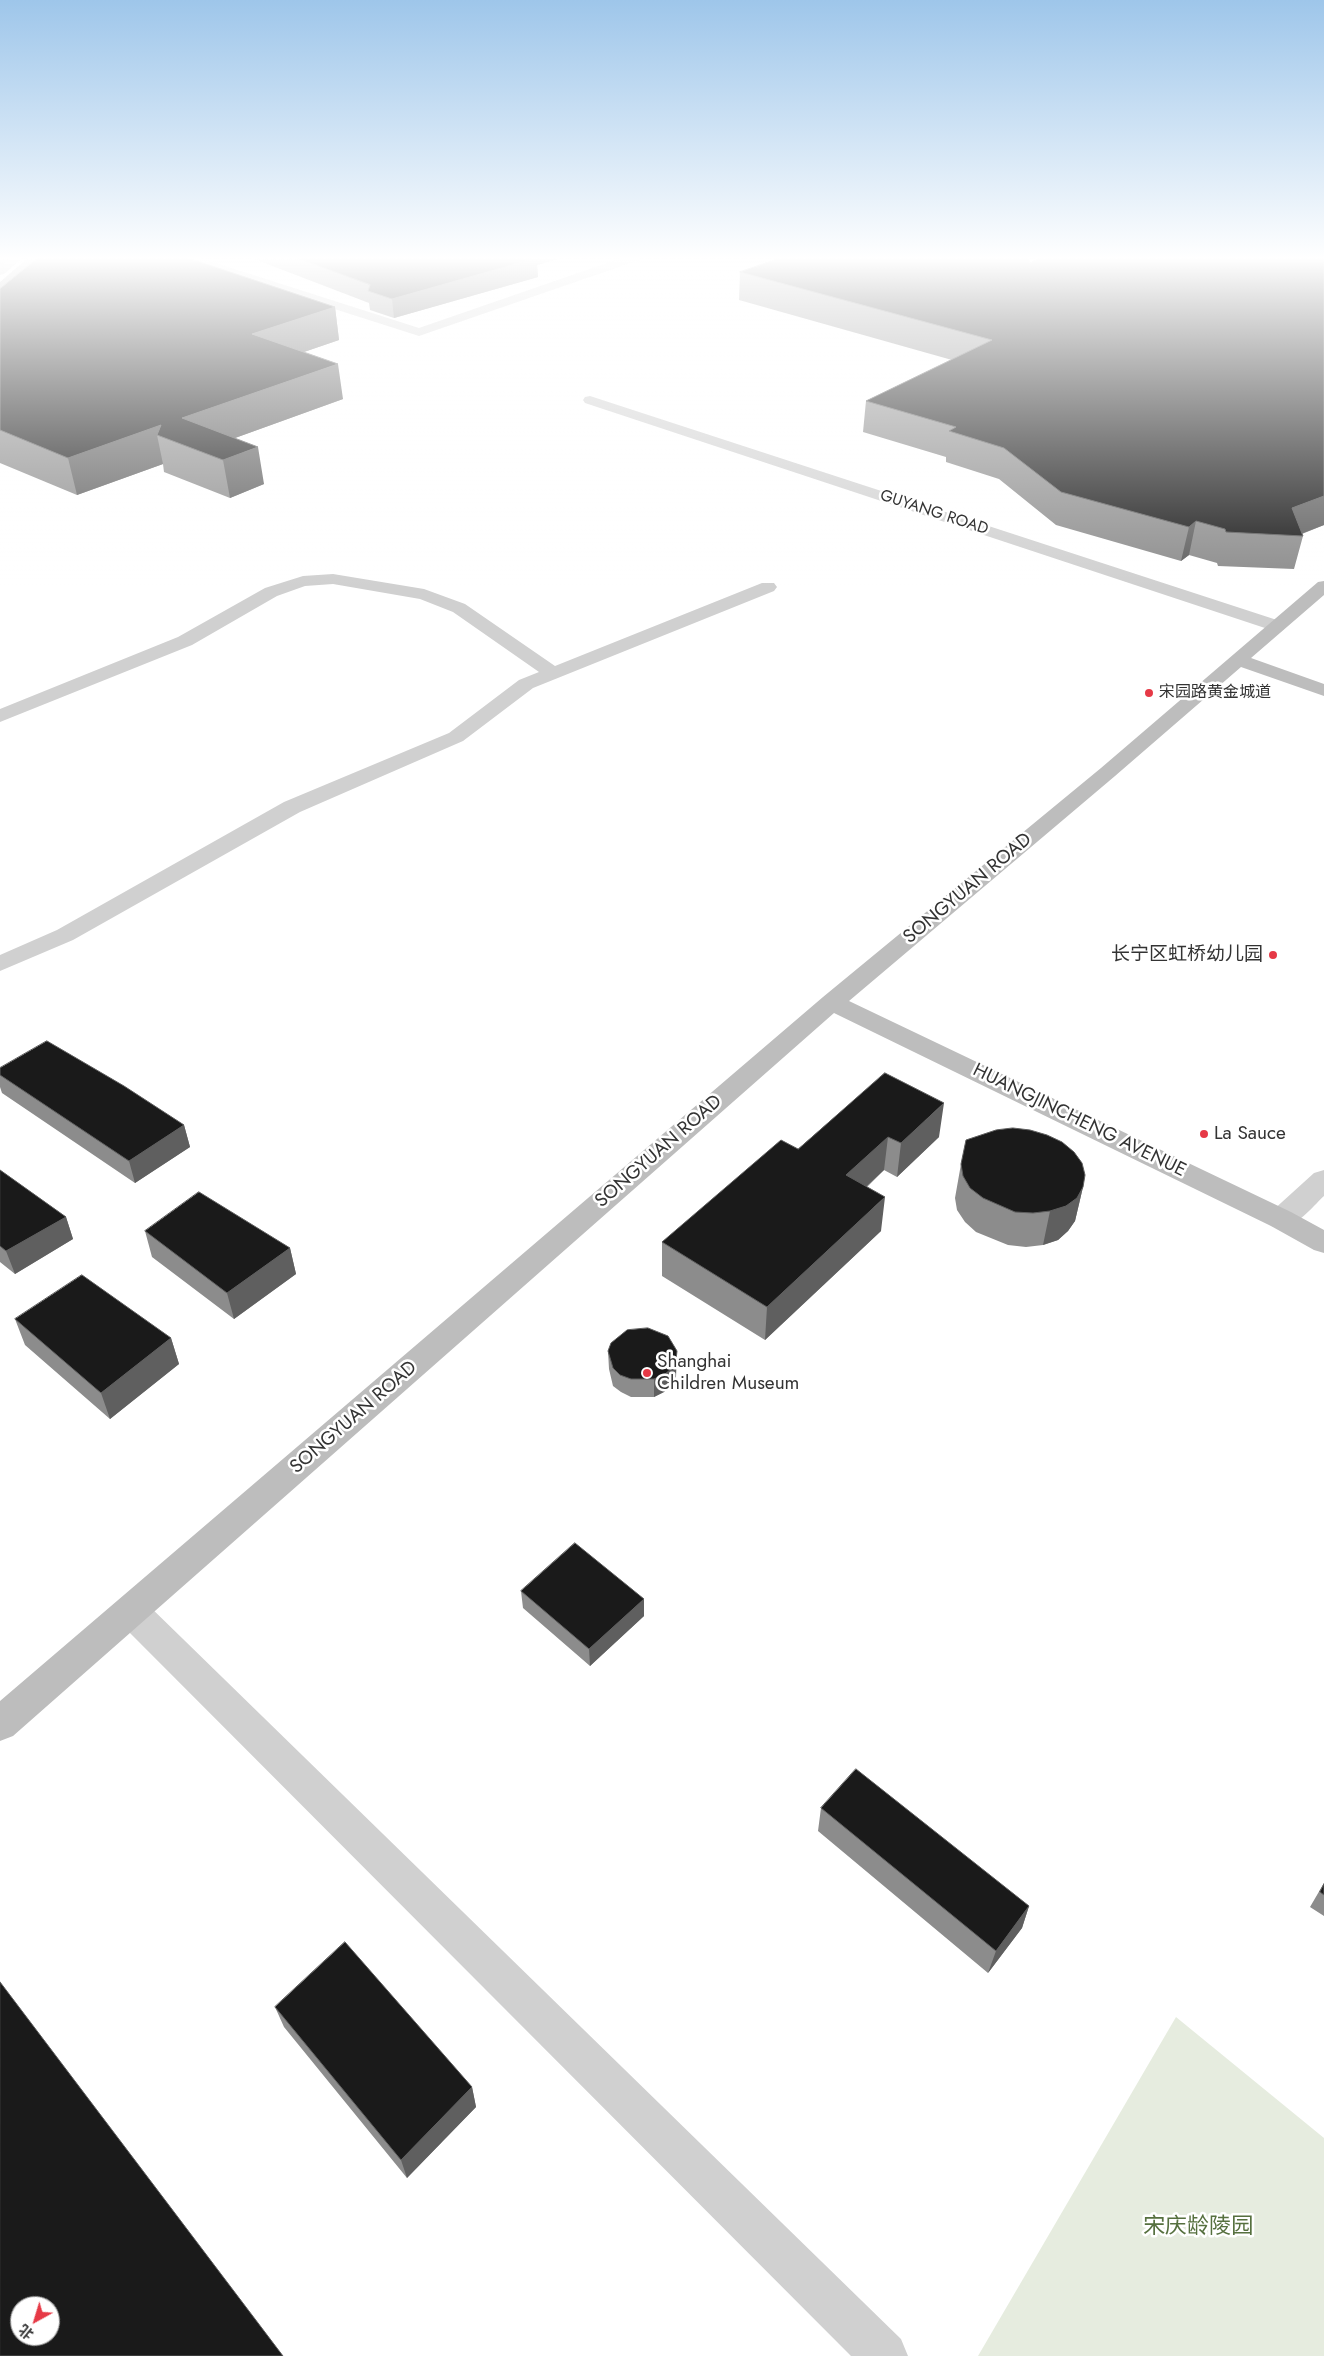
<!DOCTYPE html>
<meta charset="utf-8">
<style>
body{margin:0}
#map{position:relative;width:1324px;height:2356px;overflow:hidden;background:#fff;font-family:Jost,"Noto Sans SC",sans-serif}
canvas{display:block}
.north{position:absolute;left:10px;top:2296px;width:50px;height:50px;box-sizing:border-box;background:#fff;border:1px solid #adadad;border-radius:50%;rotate:219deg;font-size:14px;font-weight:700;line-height:20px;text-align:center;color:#333}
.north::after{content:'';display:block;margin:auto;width:18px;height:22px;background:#e63946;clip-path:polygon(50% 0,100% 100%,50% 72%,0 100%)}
</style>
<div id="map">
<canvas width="1324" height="2356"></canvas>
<div class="north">北</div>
</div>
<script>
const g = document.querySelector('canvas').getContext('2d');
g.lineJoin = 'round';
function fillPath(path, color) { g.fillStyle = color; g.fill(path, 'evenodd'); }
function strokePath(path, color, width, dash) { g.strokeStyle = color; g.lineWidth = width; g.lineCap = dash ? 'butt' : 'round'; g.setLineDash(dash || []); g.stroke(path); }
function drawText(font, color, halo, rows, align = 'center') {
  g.font = font + ' Jost,"Noto Sans SC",sans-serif'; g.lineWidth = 5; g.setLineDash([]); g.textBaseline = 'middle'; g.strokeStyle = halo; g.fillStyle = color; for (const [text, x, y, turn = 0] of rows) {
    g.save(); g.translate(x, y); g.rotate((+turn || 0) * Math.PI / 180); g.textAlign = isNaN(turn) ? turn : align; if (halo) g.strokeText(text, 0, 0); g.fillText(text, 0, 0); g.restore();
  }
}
const green = new Path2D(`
 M 1176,2017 L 1324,2138 L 1324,2356 L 978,2356 Z`);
const street = new Path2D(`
 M 179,257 L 197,257 L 419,328 L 624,257 L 641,257 L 639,260 L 419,336 L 181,260 Z
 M 590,396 L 1283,622 L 1286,626 L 1283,630 L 1271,630 L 585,403 L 583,400 L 585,397 Z
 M 333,574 L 424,589 L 465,604 L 555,666 L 762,583 L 774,583 L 777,587 L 774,591 L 533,688 L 463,741 L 300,812 L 73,940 L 0,971 L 0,955 L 57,930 L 284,802 L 449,733 L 519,680 L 539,672 L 453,612 L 420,599 L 333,584 L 305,586 L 277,596 L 192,645 L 0,722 L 0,709 L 178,637 L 265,588 L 303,576 Z
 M 1324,1170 L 1324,1196 C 1309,1210 1293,1233 1271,1226 L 1267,1219 L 1271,1212 L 1314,1173 Z
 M 131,1596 L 143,1600 L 901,2339 L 908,2356 L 851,2356 L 119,1622 L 114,1611 L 119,1600 Z`);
const secondary = new Path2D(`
 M 1324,581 L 1324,595 L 1251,658 L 1324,684 L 1324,696 L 1241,667 L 1115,776 L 849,1001 L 1291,1212 L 1324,1230 L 1324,1253 L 1314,1250 L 1271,1226 L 834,1013 L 13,1736 L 0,1741 L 0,1701 L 823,997 L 1101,768 L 1318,582 Z`);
const primary = new Path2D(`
 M 11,257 L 24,257 L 4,274 L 0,275 L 0,265 Z`);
const highway = new Path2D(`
 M 0,257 L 13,257 L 0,266 Z
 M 29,257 L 42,257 L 21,279 L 0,292 L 0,282 Z`);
const wall = new Path2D(`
 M 249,257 L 565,257 L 537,265 L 538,277 L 394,318 L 370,310 L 369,303 Z
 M 1324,257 L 1324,525 L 1302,534 L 1303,536 L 1294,569 L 1218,566 L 1217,563 L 1189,555 L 1181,561 L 1056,525 L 999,479 L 946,462 L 946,457 L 863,432 L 866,401 L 952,360 L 739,300 L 740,272 L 1030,263 Z
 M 0,289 L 335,307 L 339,340 L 304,352 L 343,399 L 235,438 L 264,484 L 230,498 L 164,472 L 163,464 L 77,495 L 0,463 Z
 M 0,1068 L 184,1125 L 190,1147 L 135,1183 L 2,1093 L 0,1087 Z
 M 885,1073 L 939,1137 L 897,1177 L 884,1170 L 867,1187 L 881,1231 L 765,1340 L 662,1276 L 662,1242 L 798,1149 Z
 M 961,1164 L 1083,1187 L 1075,1221 L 1068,1231 L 1058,1240 L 1043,1245 L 1026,1247 L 1008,1245 L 976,1232 L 965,1222 L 957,1210 L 955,1198 Z
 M 0,1170 L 66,1217 L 73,1239 L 15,1274 L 0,1262 Z
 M 145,1231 L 290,1248 L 296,1274 L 234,1319 L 152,1257 Z
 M 15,1319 L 171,1338 L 179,1364 L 110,1419 L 25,1345 Z
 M 608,1351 L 676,1377 L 672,1385 L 664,1392 L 654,1397 L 631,1397 L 621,1392 L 613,1386 L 609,1369 Z
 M 521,1591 L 644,1599 L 644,1616 L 590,1666 L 523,1608 Z
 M 821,1808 L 1029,1906 L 1022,1928 L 988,1973 L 818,1831 Z
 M 1324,1883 L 1324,1916 L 1310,1907 Z
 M 275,2007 L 472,2087 L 476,2107 L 407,2178 L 284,2027 Z`);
const shadedWall = new Path2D(`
 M 516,257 L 565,257 L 537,265 L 538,277 L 394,318 L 392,299 Z
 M 335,307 L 339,340 L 257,368 L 252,334 Z
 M 338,364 L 343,399 L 199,451 L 182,418 Z
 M 161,425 L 157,435 L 163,464 L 77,495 L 68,458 Z
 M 258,447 L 264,484 L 230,498 L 223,460 Z
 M 1324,496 L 1324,525 L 1298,535 L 1292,508 Z
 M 1196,521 L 1189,555 L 1181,561 L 1189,527 Z
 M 944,1103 L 939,1137 L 897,1177 L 901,1143 Z
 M 184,1125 L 190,1147 L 135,1183 L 129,1161 Z
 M 888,1137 L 884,1170 L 842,1209 L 846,1175 Z
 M 1083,1187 L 1075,1221 L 1068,1231 L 1058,1240 L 1043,1245 L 1050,1211 Z
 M 885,1197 L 881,1231 L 765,1340 L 767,1307 Z
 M 66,1217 L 73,1239 L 15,1274 L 6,1251 Z
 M 290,1248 L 296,1274 L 234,1319 L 227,1293 Z
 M 171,1338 L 179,1364 L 110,1419 L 101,1393 Z
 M 677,1351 L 676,1377 L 672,1385 L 664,1392 L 654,1397 L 654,1379 Z
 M 644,1599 L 644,1616 L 590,1666 L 589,1649 Z
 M 1029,1906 L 1022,1928 L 988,1973 L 996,1951 Z
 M 472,2087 L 476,2107 L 407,2178 L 401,2160 Z`);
const building = new Path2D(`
 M 39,257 L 185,257 L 335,307 L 252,334 L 338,364 L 182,418 L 258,447 L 223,460 L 157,435 L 161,425 L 68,458 L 0,430 L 0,289 Z
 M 294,257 L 531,257 L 537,258 L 392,299 L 368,291 L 370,285 Z
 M 783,257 L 1028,257 L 1030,263 L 1042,257 L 1062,257 L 1062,258 L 1064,257 L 1324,257 L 1324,496 L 1292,508 L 1303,536 L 1226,532 L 1225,529 L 1196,521 L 1189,527 L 1061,492 L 1004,448 L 949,431 L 956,427 L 866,401 L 992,340 L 740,272 Z
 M 47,1041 L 124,1086 L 184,1125 L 129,1161 L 0,1075 L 0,1068 Z
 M 885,1073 L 944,1103 L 901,1143 L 888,1137 L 846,1175 L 885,1197 L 767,1307 L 662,1242 L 781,1140 L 798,1149 Z
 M 1013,1128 L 1030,1130 L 1047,1135 L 1062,1142 L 1074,1152 L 1082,1163 L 1085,1175 L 1083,1187 L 1077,1198 L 1066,1206 L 1050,1211 L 1033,1213 L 1015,1212 L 983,1198 L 970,1188 L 963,1176 L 961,1164 L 966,1140 L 996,1130 Z
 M 0,1170 L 66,1217 L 6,1251 L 0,1246 Z
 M 199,1192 L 290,1248 L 227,1293 L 145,1231 Z
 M 82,1275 L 171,1338 L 101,1393 L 15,1319 Z
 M 648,1328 L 668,1336 L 677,1351 L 676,1360 L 672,1368 L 664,1375 L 654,1379 L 631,1379 L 620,1375 L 613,1368 L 608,1351 L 611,1343 L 627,1330 Z
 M 575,1543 L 644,1599 L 589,1649 L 521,1591 Z
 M 856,1769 L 1029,1906 L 996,1951 L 821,1808 Z
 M 1324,1884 L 1324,1895 L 1320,1892 Z
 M 345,1942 L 472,2087 L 401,2160 L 275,2007 Z
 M 0,1982 L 283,2356 L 0,2356 ZM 20,2306 L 50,2306 L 50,2336 L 20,2336 Z`);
const markers = [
 [1149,693,5,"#e63946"],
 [1273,955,5,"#e63946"],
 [1204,1134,5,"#e63946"],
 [647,1373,5,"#e63946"]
];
const farStreetnames = [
 ["GUYANG ROAD",934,513,18]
];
const farPoinames = [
 ["宋园路黄金城道",1159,693]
];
const streetNames = [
 ["SONGYUAN ROAD",968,889,-40],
 ["HUANGJINCHENG AVENUE",1079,1121,26],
 ["SONGYUAN ROAD",659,1152,-41],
 ["SONGYUAN ROAD",354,1418,-41]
];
const poiNames = [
 ["长宁区虹桥幼儿园",1263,955,"right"],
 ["La Sauce",1214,1134],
 ["Shanghai",657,1362],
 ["Children Museum",657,1384]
];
const nearParknames = [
 ["宋庆龄陵园",1198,2228]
];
fillPath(green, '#e6ecdf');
fillPath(street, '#d0d0d0');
fillPath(secondary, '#bdbdbd');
fillPath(primary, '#ababab');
fillPath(highway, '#9a9a9a');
fillPath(wall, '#8c8c8c');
fillPath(shadedWall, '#5f5f5f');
fillPath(building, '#1a1a1a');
strokePath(building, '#5f5f5f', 1);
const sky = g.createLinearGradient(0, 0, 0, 587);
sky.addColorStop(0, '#9ec6ea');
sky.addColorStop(0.44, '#fff');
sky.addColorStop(1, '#ffffff00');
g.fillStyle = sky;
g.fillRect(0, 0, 1324, 587);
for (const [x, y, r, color] of markers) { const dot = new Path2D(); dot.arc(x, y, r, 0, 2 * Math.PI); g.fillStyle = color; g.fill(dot); strokePath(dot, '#fff', 2); }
drawText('16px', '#333', '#fff', farStreetnames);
drawText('16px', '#333', '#fff', farPoinames, 'left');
drawText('19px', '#333', '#fff', streetNames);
drawText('19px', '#333', '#fff', poiNames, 'left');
drawText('22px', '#56703f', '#fff', nearParknames);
</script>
